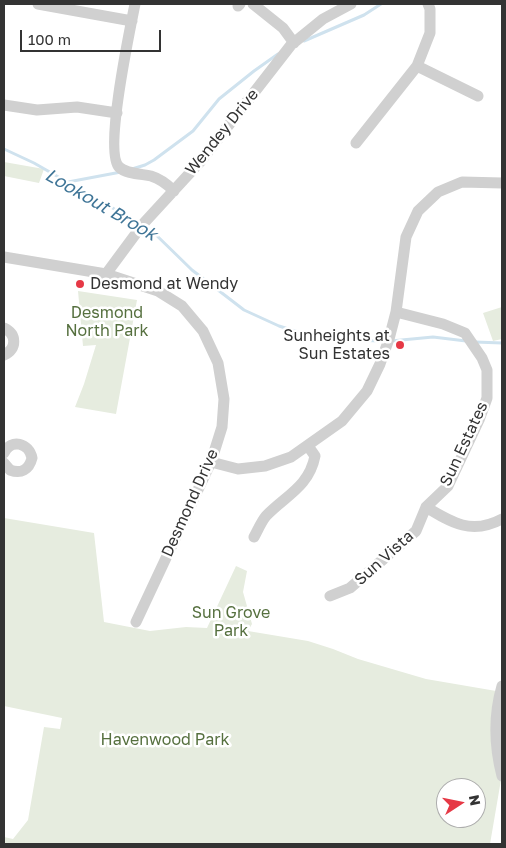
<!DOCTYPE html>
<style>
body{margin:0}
#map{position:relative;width:506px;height:848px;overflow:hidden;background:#fff;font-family:"Golos Text",sans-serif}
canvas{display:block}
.frame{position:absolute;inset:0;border:5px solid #333;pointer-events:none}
.north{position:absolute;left:436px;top:778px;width:50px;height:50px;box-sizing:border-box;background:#fff;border:1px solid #adadad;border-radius:50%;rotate:79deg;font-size:14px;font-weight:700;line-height:20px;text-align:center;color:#333}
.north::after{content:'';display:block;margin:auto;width:18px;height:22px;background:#e63946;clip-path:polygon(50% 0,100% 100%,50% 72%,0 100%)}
.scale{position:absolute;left:20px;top:30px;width:141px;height:22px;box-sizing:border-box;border:2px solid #333;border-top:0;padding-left:6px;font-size:15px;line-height:18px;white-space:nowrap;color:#333;-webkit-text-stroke:4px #fff;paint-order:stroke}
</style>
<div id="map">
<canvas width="506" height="848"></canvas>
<div class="frame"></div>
<div class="north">N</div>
<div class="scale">100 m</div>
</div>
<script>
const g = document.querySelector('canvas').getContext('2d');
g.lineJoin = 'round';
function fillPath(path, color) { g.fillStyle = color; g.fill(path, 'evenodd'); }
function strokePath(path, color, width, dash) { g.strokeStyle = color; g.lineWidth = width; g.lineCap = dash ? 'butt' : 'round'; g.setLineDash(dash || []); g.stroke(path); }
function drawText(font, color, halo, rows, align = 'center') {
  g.font = font + ' "Golos Text",sans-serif'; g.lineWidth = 5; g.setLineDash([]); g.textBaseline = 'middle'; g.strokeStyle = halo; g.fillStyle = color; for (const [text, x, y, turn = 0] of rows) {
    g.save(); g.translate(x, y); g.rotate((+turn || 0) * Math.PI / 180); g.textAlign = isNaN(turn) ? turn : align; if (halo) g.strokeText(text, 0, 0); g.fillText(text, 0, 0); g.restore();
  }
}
const green = new Path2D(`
 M 4,162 L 44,169 L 39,183 L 4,176 Z
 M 78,291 L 137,300 L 116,414 L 75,407 L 84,384 L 96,345 L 83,346 Z
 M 502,307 L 502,339 L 493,341 L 483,313 Z
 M 4,518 L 94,533 L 104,622 L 150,631 L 186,627 L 207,628 L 236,566 L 247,571 L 243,592 L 252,624 L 248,631 L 308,641 L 333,649 L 358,659 L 426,679 L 502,692 L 502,774 L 490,844 L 4,844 L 4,837 L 13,839 L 28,820 L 44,727 L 60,729 L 62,718 L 4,706 ZM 446,788 L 476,788 L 476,818 L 446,818 Z`);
const stream = new Path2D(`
 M 304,41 L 364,15 L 381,4
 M 4,149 L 34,163 L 151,230 L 192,270 L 244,310 L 279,326 L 298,332 L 345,340 L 384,341
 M 132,169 L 145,165 L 154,160 L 193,131 L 219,99 L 254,71 L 278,54
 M 68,182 L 121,172
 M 391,341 L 433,337 L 466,341
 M 475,342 L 502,343`);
const minor = new Path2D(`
 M 38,4 L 132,21
 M 135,4 C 130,29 104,152 119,167 C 126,174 142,174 151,176 C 161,179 167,184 174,191
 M 253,4 L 283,28 L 294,43
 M 238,6 L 240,4
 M 417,66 L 478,96
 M 4,105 L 37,110 L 77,107 L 117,113
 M 356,143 L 417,66 L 430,33 L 430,9 L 428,4
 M 4,257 L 106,274 L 158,291 L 182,306 L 203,331 L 218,363 L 224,399 L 222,427 L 211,462 L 136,622
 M 106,274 L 143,224 L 200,162 L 291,45 L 323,19 L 351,4
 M 4,328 C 17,334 17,349 4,355
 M 4,453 C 11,438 29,443 32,458 C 29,470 21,474 10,470 L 4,463
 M 211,462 L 238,469 L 265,466 L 291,457 L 342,421 L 367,391 L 380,364 L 389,339 L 396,312 L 406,237 L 418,211 L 438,192 L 462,182 L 502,183
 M 426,507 C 452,523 472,535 502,519
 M 254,537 C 258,530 261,522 266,516 C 285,496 309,487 315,456 L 308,446
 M 330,596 L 350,588 L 416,531 L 426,507 L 448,486 L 479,420 L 487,398 L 487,370 L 482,358 L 465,333 L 443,324 L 396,312
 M 502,686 C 493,717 494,745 502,776`);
const markers = [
 [80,284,5,"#e63946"],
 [400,345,5,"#e63946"]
];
const streetNames = [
 ["Wendey Drive",222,132,-51],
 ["Sun Estates",464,444,-65],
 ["Desmond Drive",190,503,-66],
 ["Sun Vista",384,558,-42]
];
const poiNames = [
 ["Desmond at Wendy",90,284],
 ["Sunheights at",390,336,"right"],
 ["Sun Estates",390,354,"right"]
];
const parkNames = [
 ["Desmond",107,313],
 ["North Park",107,331],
 ["Sun Grove",231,613],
 ["Park",231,631],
 ["Havenwood Park",165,740]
];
const waterNames = [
 ["Lookout Brook",101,205,30]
];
fillPath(green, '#e6ecdf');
strokePath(stream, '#cfe2ee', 3);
strokePath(minor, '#d0d0d0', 11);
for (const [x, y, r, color] of markers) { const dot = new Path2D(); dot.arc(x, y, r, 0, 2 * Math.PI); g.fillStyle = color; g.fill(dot); strokePath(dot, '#fff', 2); }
drawText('16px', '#333', '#fff', streetNames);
drawText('16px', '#333', '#fff', poiNames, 'left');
drawText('16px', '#56703f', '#fff', parkNames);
drawText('italic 18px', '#3f7597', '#fff', waterNames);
</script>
